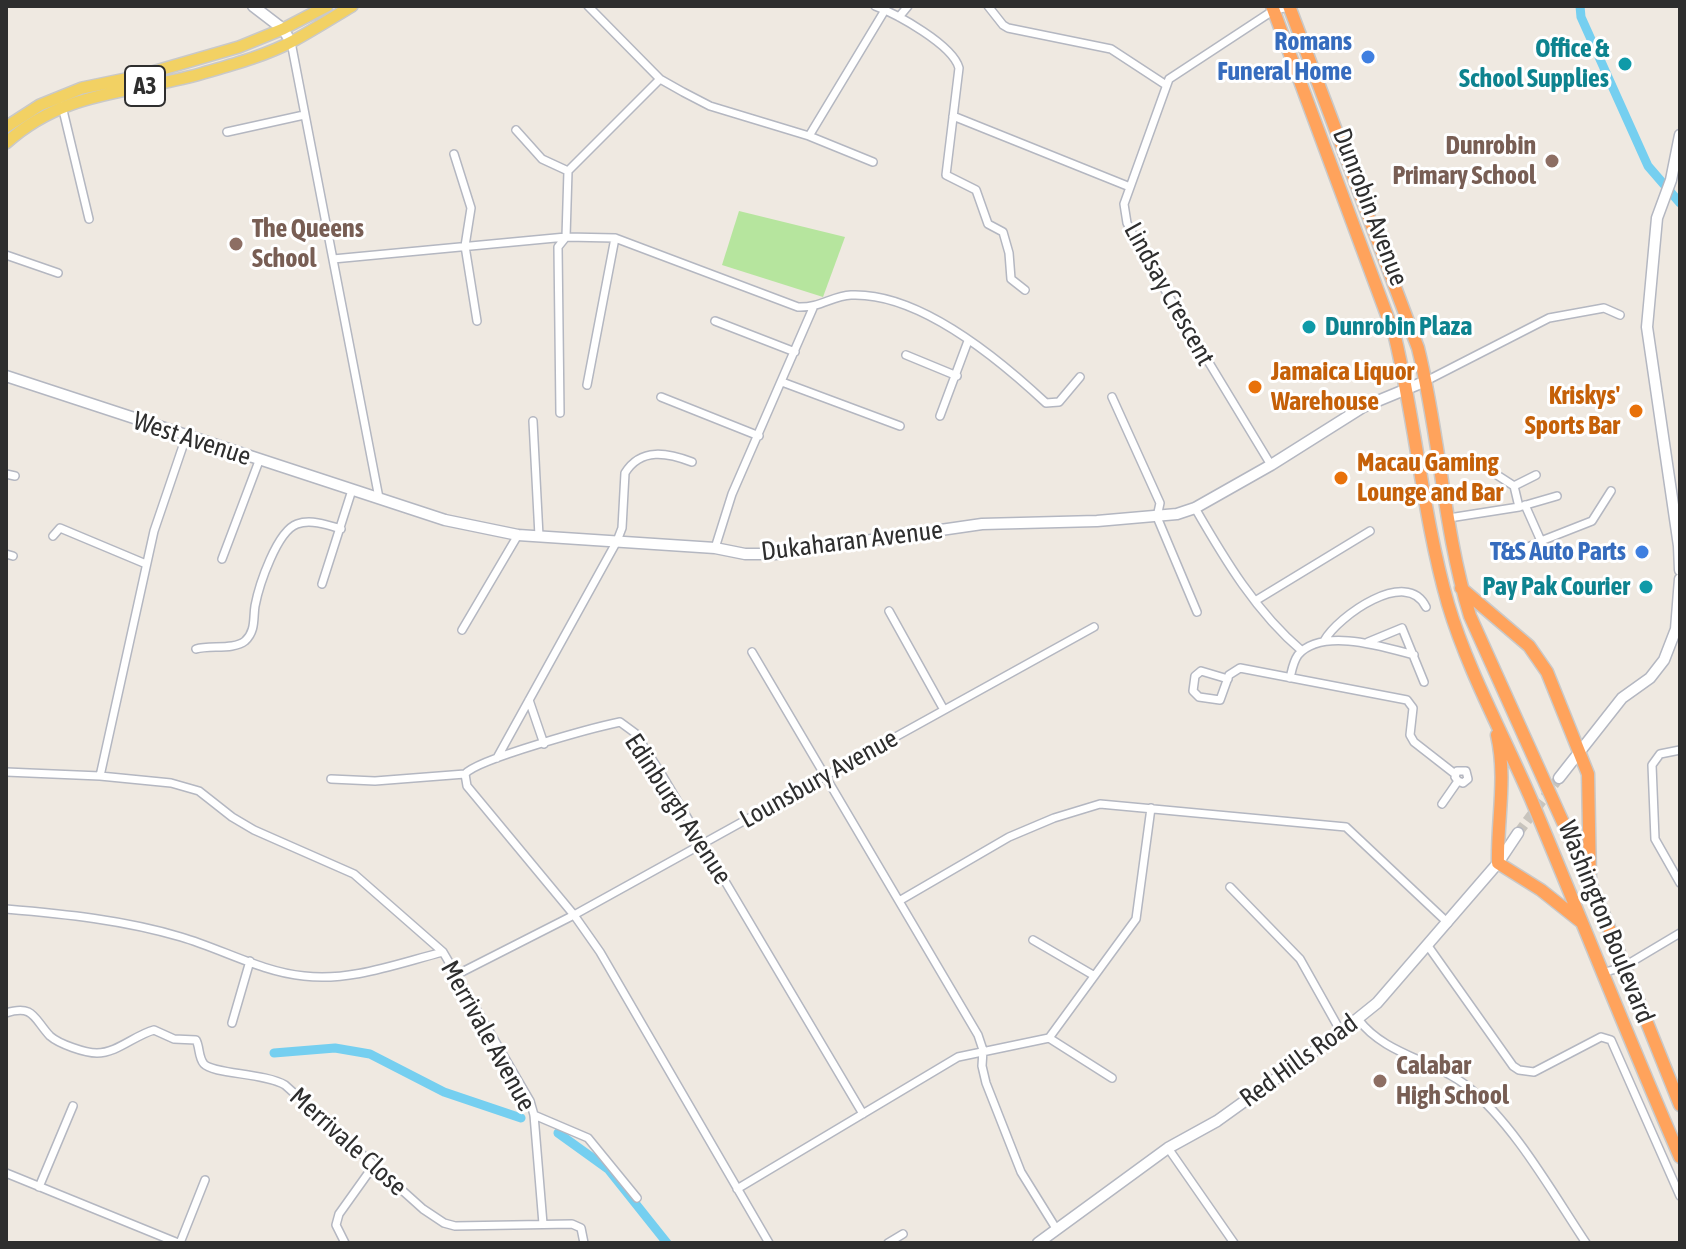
<!DOCTYPE html>
<style>
body{margin:0}
#map{position:relative;width:1686px;height:1249px;overflow:hidden;background:#efe9e1;font-family:"Asap Condensed",sans-serif}
canvas{display:block}
.frame{position:absolute;inset:0;border:8px solid #2e2e2e;pointer-events:none}
</style>
<div id="map">
<canvas width="1686" height="1249"></canvas>
<div class="frame"></div>
</div>
<script>
const g = document.querySelector('canvas').getContext('2d');
g.lineJoin = 'round';
function fillPath(path, color) { g.fillStyle = color; g.fill(path, 'evenodd'); }
function strokePath(path, color, width, dash) { g.strokeStyle = color; g.lineWidth = width; g.lineCap = dash ? 'butt' : 'round'; g.setLineDash(dash || []); g.stroke(path); }
function drawText(font, color, halo, rows, align = 'center') {
  g.font = font + ' "Asap Condensed",sans-serif'; g.lineWidth = 6; g.setLineDash([]); g.textBaseline = 'middle'; g.strokeStyle = halo; g.fillStyle = color; for (const [text, x, y, turn = 0] of rows) {
    g.save(); g.translate(x, y); g.rotate((+turn || 0) * Math.PI / 180); g.textAlign = isNaN(turn) ? turn : align; if (halo) g.strokeText(text, 0, 0); g.fillText(text, 0, 0); g.restore();
  }
}
const green = new Path2D(`
 M 739,211 L 845,237 L 823,297 L 722,265 Z`);
const canal = new Path2D(`
 M 1580,6 L 1581,17 L 1648,166 L 1680,203
 M 274,1053 L 335,1048 L 370,1054 L 444,1092 L 521,1118
 M 558,1133 L 608,1169 L 667,1243`);
const secondaryTunnel = new Path2D(`
 M 1518,833 L 1559,778`);
const street = new Path2D(`
 M 588,6 L 660,79 L 683,92 L 710,106 L 809,136 L 873,162
 M 875,6 C 897,14 953,45 959,68 L 946,175 L 976,190 L 988,224 L 1003,232 L 1009,253 L 1011,279 L 1025,290
 M 988,6 L 1003,25 L 1008,28 L 1111,49 L 1166,85
 M 899,17 L 908,6
 M 291,42 L 379,498
 M 62,106 L 89,219
 M 953,116 L 1130,187
 M 516,130 L 542,159 L 568,171
 M 227,132 L 304,115
 M 809,136 L 885,10
 M 454,154 L 471,208 L 465,246 L 477,321
 M 6,255 L 58,273
 M 333,259 L 566,237 L 615,238 L 798,307 C 820,308 832,296 851,295 C 919,292 999,359 1046,403 L 1059,402 L 1080,377
 M 715,321 L 795,352
 M 906,355 L 957,376
 M 1426,381 L 1549,318 L 1604,308 L 1620,315
 M 782,382 L 900,426
 M 587,385 L 615,238
 M 661,397 L 759,436
 M 1112,397 L 1160,503 L 1157,517 L 1197,612
 M 560,413 L 558,247 L 566,237 L 568,171 L 660,79
 M 940,416 L 968,341
 M 533,421 L 539,536
 M 1271,465 L 1142,252 L 1127,223 L 1124,204 L 1169,79 L 1274,10 L 1290,7
 M 6,474 L 15,476
 M 1497,475 L 1514,486 L 1519,507
 M 1514,486 L 1536,475
 M 1195,508 C 1225,560 1256,612 1302,651
 M 1449,518 L 1519,507 L 1557,496
 M 53,536 L 60,528 L 146,564
 M 1541,541 L 1592,521 L 1611,491
 M 715,548 L 732,494 L 813,308
 M 1520,551 L 1541,541 L 1525,505
 M 6,554 L 13,556
 M 222,559 L 259,461
 M 322,584 L 352,490
 M 1255,601 L 1370,531
 M 889,611 L 944,710
 M 462,630 L 518,535
 M 1324,641 C 1338,616 1407,567 1426,607
 M 1368,642 L 1402,628 L 1424,682
 M 196,649 C 210,645 234,650 245,641 C 256,631 253,618 255,606 C 259,585 277,531 297,524 C 311,519 328,525 341,529
 M 752,652 L 978,1035 L 983,1050 L 982,1066 L 986,1083 L 1021,1172 L 1057,1230
 M 1290,678 C 1292,670 1293,662 1298,655 C 1322,627 1384,647 1414,655
 M 1228,679 L 1201,671 L 1195,676 L 1193,691 L 1199,697 L 1220,700 L 1229,675 L 1240,668 L 1407,700 L 1413,708 L 1410,735 L 1414,742 L 1455,774
 M 529,700 L 544,744
 M 1680,750 L 1660,754 L 1652,765 L 1655,839 L 1680,883
 M 497,758 L 617,541 L 622,528 L 625,473 C 641,447 668,453 692,462
 M 6,772 L 100,776 L 171,783 L 199,791 L 232,817 L 254,830 L 354,874 L 443,952 L 530,1101 L 534,1115 L 543,1224
 M 465,774 L 467,786 L 574,915 L 600,952 L 769,1243
 M 100,776 L 154,531 L 186,437
 M 331,779 L 375,781 L 465,774 C 477,759 596,727 620,722 L 635,733 L 662,775 L 863,1114
 M 1442,804 L 1458,781 L 1455,777 L 1457,771 L 1466,771 L 1468,779 L 1463,783 L 1458,781
 M 1230,887 L 1300,959 L 1341,1032
 M 899,901 L 1009,837 L 1054,818 L 1100,804 L 1346,827 L 1448,923
 M 6,909 C 65,914 124,920 181,937 C 222,949 262,972 304,976 C 350,982 399,963 443,952
 M 1033,940 L 1093,975
 M 1428,946 L 1513,1066 L 1519,1070 L 1534,1072 L 1601,1037 L 1611,1040 L 1680,1196
 M 1602,973 L 1623,967 L 1680,933
 M 458,974 L 574,915 L 1094,627
 M 6,1013 C 34,1004 34,1019 50,1036 C 59,1044 85,1053 97,1053 C 117,1053 135,1035 154,1030 L 174,1039 L 196,1040 C 200,1047 198,1057 204,1064 C 213,1074 265,1073 285,1085 L 423,1209 L 444,1223 L 455,1226 L 572,1224 L 581,1228 L 584,1243
 M 1358,1019 C 1385,1055 1432,1059 1467,1086 C 1514,1124 1552,1192 1586,1243
 M 232,1023 L 250,961
 M 1049,1038 L 1112,1078
 M 534,1115 L 588,1138 L 637,1198
 M 1168,1148 L 1234,1243
 M 6,1173 L 178,1243
 M 39,1187 L 73,1106
 M 737,1189 L 958,1057 L 1049,1038 L 1136,919 L 1151,808
 M 180,1243 L 205,1180
 M 345,1243 L 336,1225 L 339,1214 L 374,1165
 M 888,1243 L 903,1234`);
const secondary = new Path2D(`
 M 253,6 L 283,29 L 291,42
 M 1680,135 L 1671,180 L 1657,218 L 1647,327 L 1679,546 L 1680,570
 M 6,376 L 445,520 L 518,535 L 715,548 L 745,554 L 775,554 L 982,524 L 1097,521 L 1177,514 L 1195,508 L 1271,465 L 1363,407 L 1426,381
 M 1559,778 L 1622,698 L 1650,678 L 1664,660 L 1676,629 L 1680,579
 M 1038,1243 L 1168,1148 L 1217,1121 L 1341,1032 L 1377,1003 L 1498,863 L 1518,833`);
const primary = new Path2D(`
 M 6,127 L 40,105 L 82,88 L 135,77 L 239,47 L 283,29 L 327,6
 M 6,143 C 65,90 128,94 200,74 C 231,65 265,56 293,41 C 313,30 332,18 352,6`);
const highway = new Path2D(`
 M 1272,6 L 1395,337 C 1416,425 1423,517 1448,604 C 1468,671 1503,734 1531,799 C 1581,918 1628,1038 1680,1157
 M 1289,6 L 1418,348 C 1440,436 1443,528 1470,616 L 1597,898 L 1680,1105
 M 1461,588 L 1529,646 L 1547,672 L 1588,774 L 1590,880
 M 1497,735 C 1507,778 1497,820 1498,863 L 1541,890 L 1580,921`);
const markers = [
 [1368,57,8,"#3f7fe0"],
 [1625,64,8,"#0f9aa8"],
 [1552,161,8,"#8d6e63"],
 [236,244,8,"#8d6e63"],
 [1309,327,8,"#0f9aa8"],
 [1255,387,8,"#e8710a"],
 [1636,411,8,"#e8710a"],
 [1341,478,8,"#e8710a"],
 [1642,552,8,"#3f7fe0"],
 [1646,587,8,"#0f9aa8"],
 [1380,1081,8,"#8d6e63"]
];
const shields = [
 [145,86,40]
];
const shieldNames = [
 ["A3",145,86]
];
const shopNames = [
 ["Romans",1352,42],
 ["Funeral Home",1352,72],
 ["T&S Auto Parts",1626,552]
];
const cultureNames = [
 ["Office &",1609,49],
 ["School Supplies",1609,79],
 ["Dunrobin Plaza",1325,327,"left"],
 ["Pay Pak Courier",1630,587]
];
const educationNames = [
 ["Dunrobin",1536,146,"right"],
 ["Primary School",1536,176,"right"],
 ["The Queens",252,229],
 ["School",252,259],
 ["Calabar",1396,1066],
 ["High School",1396,1096]
];
const streetNames = [
 ["Dunrobin Avenue",1370,207,69],
 ["Lindsay Crescent",1169,294,61],
 ["West Avenue",192,439,18],
 ["Dukaharan Avenue",852,541,-7],
 ["Lounsbury Avenue",819,779,-29],
 ["Edinburgh Avenue",678,809,57],
 ["Washington Boulevard",1606,922,68],
 ["Merrivale Avenue",488,1036,61],
 ["Red Hills Road",1299,1061,-36],
 ["Merrivale Close",348,1142,42]
];
const foodNames = [
 ["Jamaica Liquor",1271,372],
 ["Warehouse",1271,402],
 ["Kriskys'",1620,396,"right"],
 ["Sports Bar",1620,426,"right"],
 ["Macau Gaming",1357,463],
 ["Lounge and Bar",1357,493]
];
fillPath(green, '#b6e59e');
strokePath(canal, '#75cff0', 9);
strokePath(secondaryTunnel, '#c8c4bd', 10, [10, 5]);
strokePath(street, '#b4b7c1', 10);
strokePath(secondary, '#b4b7c1', 13);
strokePath(primary, '#c9c9c9', 14);
strokePath(highway, '#c9c9c9', 15);
strokePath(street, '#fff', 7);
strokePath(secondary, '#fff', 10);
strokePath(primary, '#f2d163', 11);
strokePath(highway, '#ffa35c', 12);
for (const [x, y, r, color] of markers) { const dot = new Path2D(); dot.arc(x, y, r, 0, 2 * Math.PI); g.fillStyle = color; g.fill(dot); strokePath(dot, '#fff', 3); }
for (const [x, y, w] of shields) { const box = new Path2D(); box.roundRect(x - w / 2, y - 20, w, 40, 6); g.fillStyle = '#fff'; g.fill(box); strokePath(box, '#2e2e2e', 2); }
drawText('bold 24px', '#2e2e2e', null, shieldNames);
drawText('bold 26px', '#366cbe', '#fff', shopNames, 'right');
drawText('bold 26px', '#0d838f', '#fff', cultureNames, 'right');
drawText('bold 26px', '#785e54', '#fff', educationNames, 'left');
drawText('26px', '#2e2e2e', '#fff', streetNames);
drawText('bold 26px', '#c56008', '#fff', foodNames, 'left');
</script>
